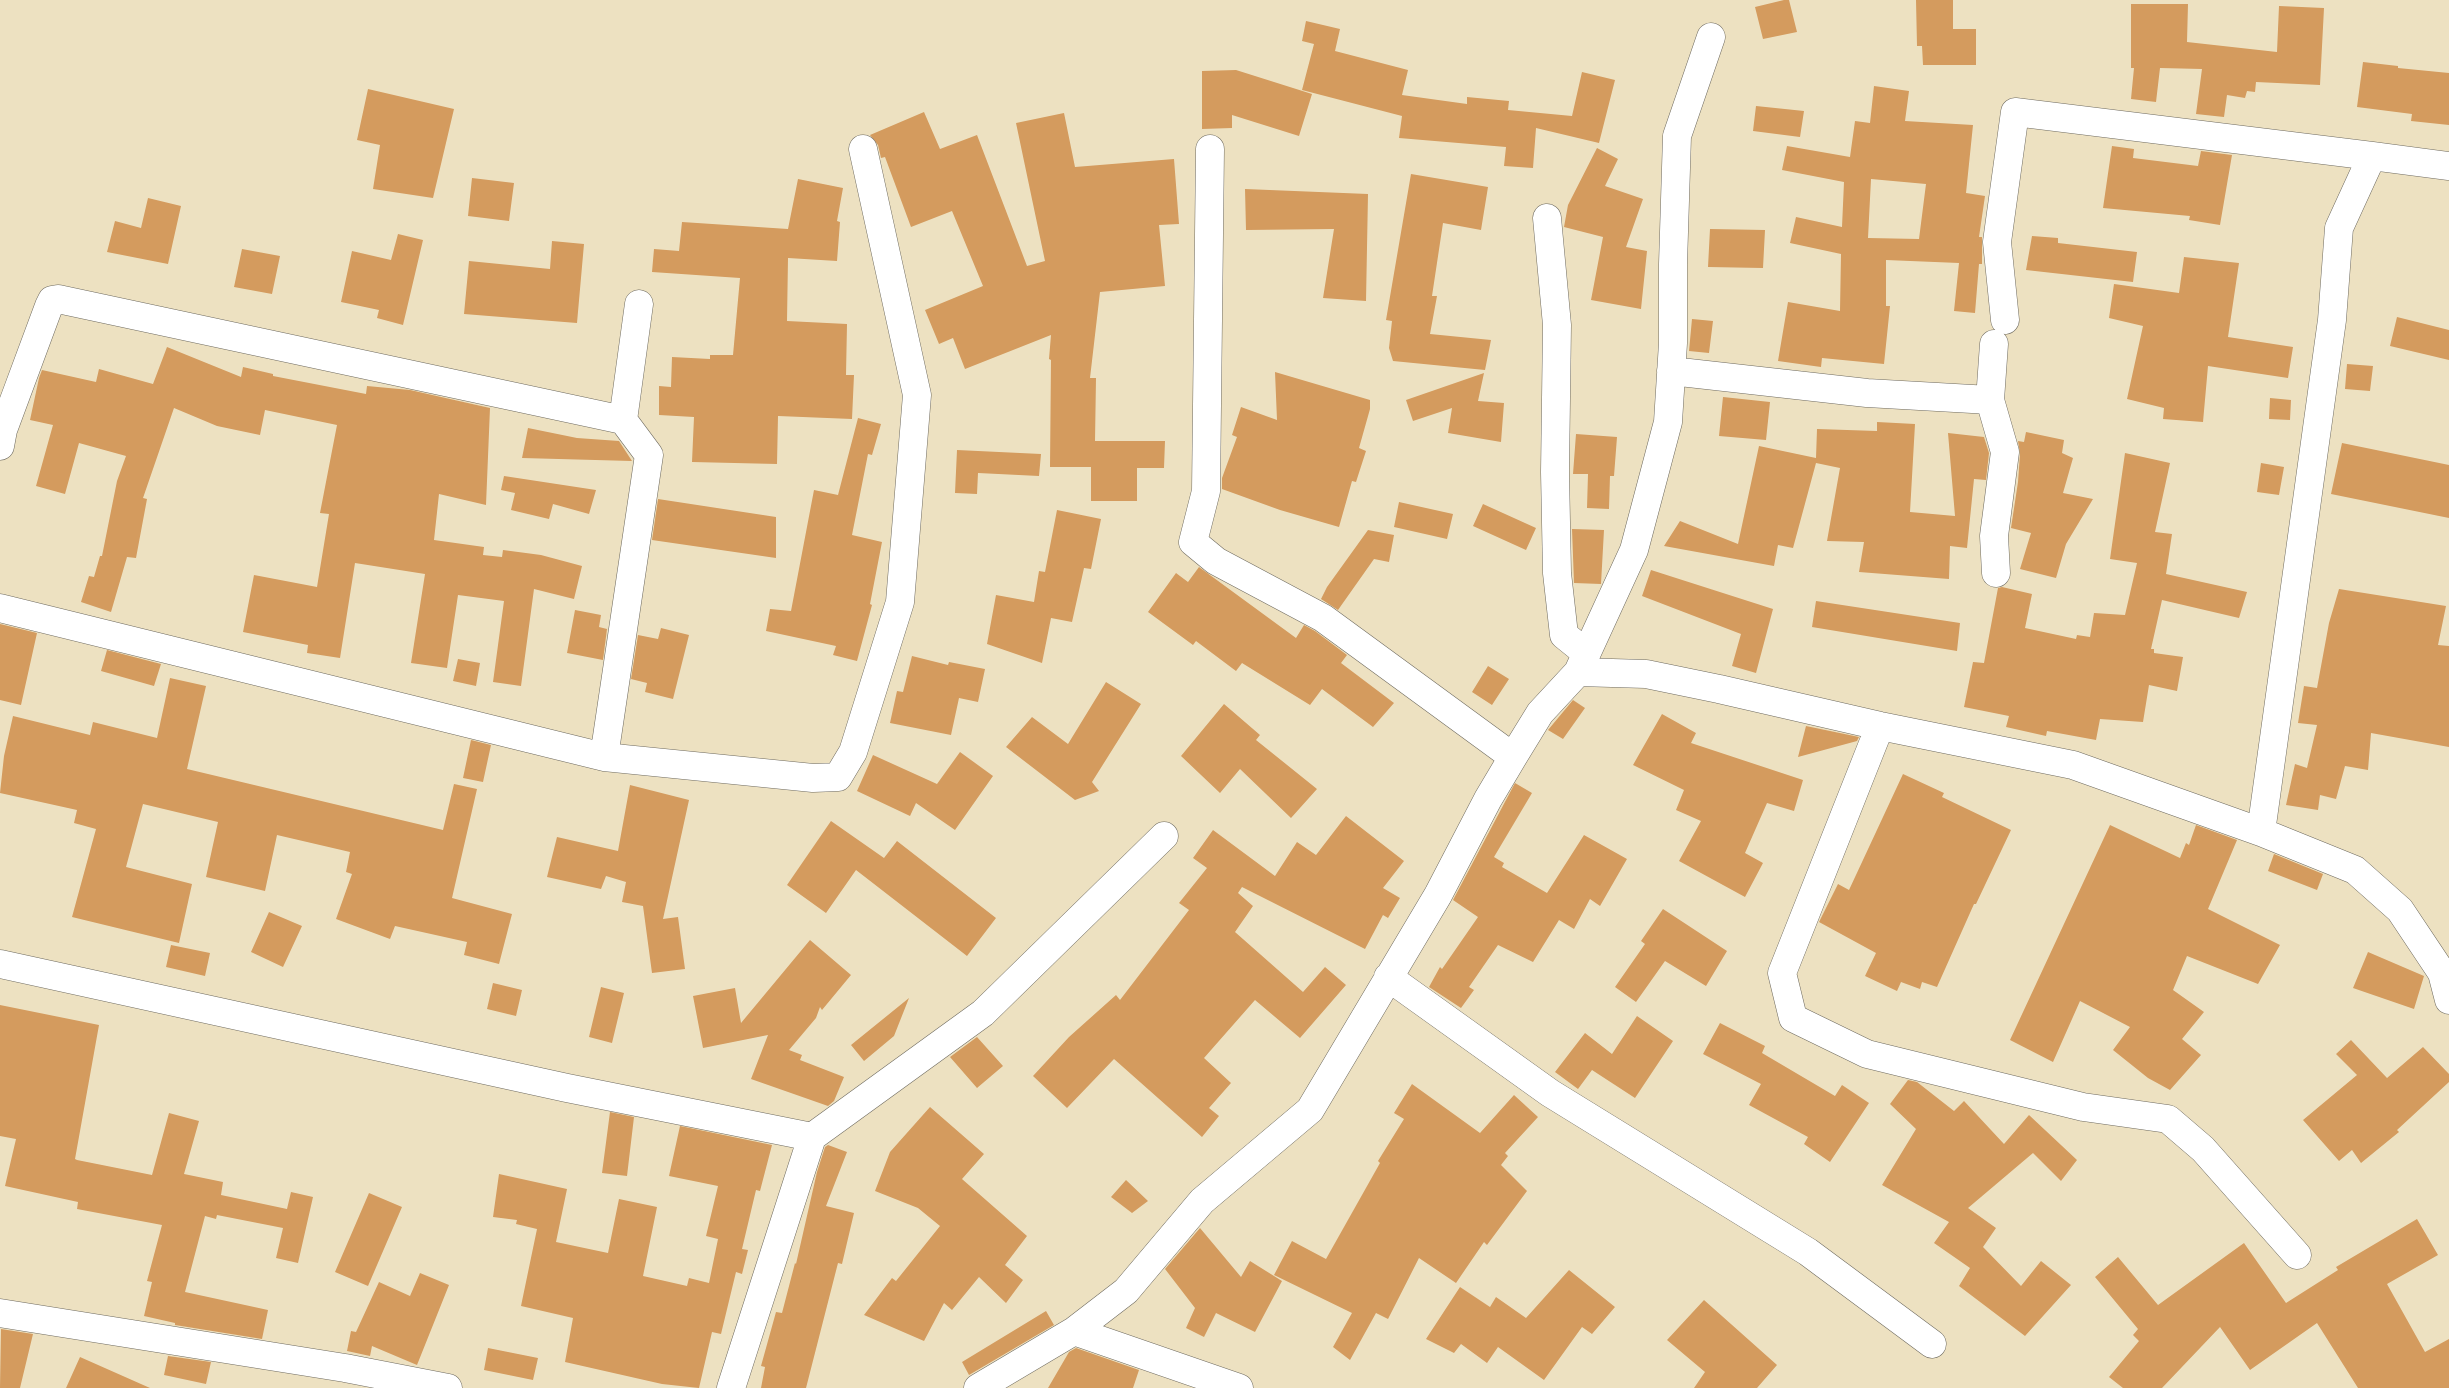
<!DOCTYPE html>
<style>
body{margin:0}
canvas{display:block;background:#ede1c1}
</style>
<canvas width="2449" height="1388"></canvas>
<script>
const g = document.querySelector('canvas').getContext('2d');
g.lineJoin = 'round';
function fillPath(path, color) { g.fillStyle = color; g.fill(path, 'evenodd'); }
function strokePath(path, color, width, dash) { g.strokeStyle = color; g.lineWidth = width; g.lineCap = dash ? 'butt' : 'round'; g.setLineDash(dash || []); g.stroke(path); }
const building = new Path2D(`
 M 1784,0 L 1789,0 L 1797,32 L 1763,39 L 1755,7 Z
 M 1916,0 L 1953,0 L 1953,29 L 1976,29 L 1976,65 L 1923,65 L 1922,46 L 1917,46 Z
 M 2131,4 L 2188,4 L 2187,42 L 2277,52 L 2279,6 L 2324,8 L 2320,85 L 2256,82 L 2255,92 L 2247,91 L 2245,98 L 2227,95 L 2224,117 L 2196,114 L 2202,69 L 2160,68 L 2156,102 L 2131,99 L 2134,68 L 2131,68 Z
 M 1306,21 L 1340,29 L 1335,51 L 1408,70 L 1402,95 L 1467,104 L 1467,97 L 1509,101 L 1508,110 L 1572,116 L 1582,72 L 1615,80 L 1599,143 L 1536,128 L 1533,168 L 1504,166 L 1506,147 L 1399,138 L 1402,116 L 1302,90 L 1314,44 L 1302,41 Z
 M 2363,62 L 2398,66 L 2398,68 L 2449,73 L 2449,125 L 2411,121 L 2412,114 L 2357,107 Z
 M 1236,70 L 1312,94 L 1299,136 L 1232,115 L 1232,128 L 1202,129 L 1202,71 Z
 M 1874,86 L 1909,91 L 1905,121 L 1973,125 L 1966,193 L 1985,196 L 1979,237 L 1982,237 L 1982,264 L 1979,264 L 1975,313 L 1954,311 L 1959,263 L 1886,260 L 1886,306 L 1890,306 L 1884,364 L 1822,358 L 1821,367 L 1778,361 L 1788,302 L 1840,311 L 1841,254 L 1790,243 L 1796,217 L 1842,227 L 1844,182 L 1782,170 L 1787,146 L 1850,157 L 1855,121 L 1870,123 ZM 1871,179 L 1926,184 L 1919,239 L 1868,238 Z
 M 368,89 L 454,109 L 433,198 L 373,189 L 380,145 L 357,140 Z
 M 1756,106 L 1804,111 L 1800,137 L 1753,131 Z
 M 924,112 L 940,149 L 977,135 L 1027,266 L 1045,261 L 1016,123 L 1064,113 L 1075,167 L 1174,159 L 1179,224 L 1159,225 L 1165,286 L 1100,292 L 1090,378 L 1096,378 L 1095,441 L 1165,441 L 1164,468 L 1137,468 L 1137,501 L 1091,501 L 1091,467 L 1050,467 L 1051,360 L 1049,359 L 1051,335 L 965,369 L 953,338 L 939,344 L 925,310 L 983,286 L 952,211 L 911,227 L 885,157 L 881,158 L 878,145 L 870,135 Z
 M 2112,146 L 2134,149 L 2133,158 L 2198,166 L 2201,151 L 2232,155 L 2220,225 L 2189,220 L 2190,216 L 2103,208 Z
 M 1597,148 L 1618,159 L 1605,186 L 1643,199 L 1626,247 L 1647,251 L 1641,309 L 1591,300 L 1603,237 L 1564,227 L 1568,205 Z
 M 1411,174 L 1488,187 L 1481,230 L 1443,223 L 1432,296 L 1437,296 L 1430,334 L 1491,340 L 1485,370 L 1393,361 L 1389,348 L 1392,321 L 1386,320 Z
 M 472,178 L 514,183 L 509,221 L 468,216 Z
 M 798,179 L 843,188 L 837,221 L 840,222 L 837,261 L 788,258 L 787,321 L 847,324 L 846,375 L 854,375 L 852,419 L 778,416 L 777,464 L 692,462 L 694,417 L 659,415 L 659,386 L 671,387 L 672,357 L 710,359 L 710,355 L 733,355 L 740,278 L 652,272 L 654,249 L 679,251 L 682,222 L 788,229 Z
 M 1245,189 L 1368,194 L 1366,301 L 1323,298 L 1334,229 L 1246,230 Z
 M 148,198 L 181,206 L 168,264 L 107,252 L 115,221 L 141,228 Z
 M 1710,229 L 1765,230 L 1763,268 L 1708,267 Z
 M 398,234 L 423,240 L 403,325 L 377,318 L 379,310 L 341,302 L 352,251 L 391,260 Z
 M 2032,236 L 2058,238 L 2058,243 L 2137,252 L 2133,282 L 2026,270 Z
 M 552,241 L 584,244 L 577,323 L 464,314 L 469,261 L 550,269 Z
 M 242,249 L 280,256 L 272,294 L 234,287 Z
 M 2184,257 L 2239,263 L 2228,337 L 2293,347 L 2288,378 L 2208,366 L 2203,422 L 2163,419 L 2164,408 L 2127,399 L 2143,326 L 2109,318 L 2114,284 L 2179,293 Z
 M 2397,317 L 2449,330 L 2449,360 L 2390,346 Z
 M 1692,319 L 1713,321 L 1709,353 L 1689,351 Z
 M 167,347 L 241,377 L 243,367 L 273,374 L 273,376 L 366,394 L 367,386 L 410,390 L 490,408 L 486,505 L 439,494 L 434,540 L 484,547 L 483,555 L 502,557 L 503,550 L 541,555 L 582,566 L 574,599 L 534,589 L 521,686 L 493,682 L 504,601 L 458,595 L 447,668 L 411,663 L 425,574 L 355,563 L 340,658 L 307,653 L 308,645 L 243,632 L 254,575 L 317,587 L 329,514 L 320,513 L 337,425 L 265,410 L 260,435 L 217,426 L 174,408 L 143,498 L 147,499 L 136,558 L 127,557 L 111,612 L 81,602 L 89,576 L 94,577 L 100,556 L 102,556 L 117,481 L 126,456 L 79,443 L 65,494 L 36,486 L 53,425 L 30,420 L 39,378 L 42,370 L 96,382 L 99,369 L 153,384 Z
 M 2347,364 L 2373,366 L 2370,391 L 2345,389 Z
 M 1275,372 L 1370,400 L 1370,409 L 1359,448 L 1366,451 L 1356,482 L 1352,481 L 1339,527 L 1280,510 L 1222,489 L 1222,478 L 1237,437 L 1232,435 L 1241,407 L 1277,420 Z
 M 1484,373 L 1478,401 L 1504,403 L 1501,442 L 1448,433 L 1452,408 L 1413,421 L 1406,400 Z
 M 1723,397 L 1770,402 L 1766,440 L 1719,436 Z
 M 2270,398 L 2291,400 L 2290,420 L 2269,419 Z
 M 858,418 L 881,424 L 872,455 L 868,454 L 852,535 L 882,542 L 870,604 L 872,605 L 857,661 L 833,655 L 836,646 L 766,631 L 770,609 L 791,611 L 814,490 L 838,495 Z
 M 1877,422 L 1915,424 L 1910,512 L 1955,516 L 1948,433 L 1984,437 L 1989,453 L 1986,480 L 1974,479 L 1967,548 L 1950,546 L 1949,579 L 1859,572 L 1864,542 L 1827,541 L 1840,468 L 1816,463 L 1793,548 L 1778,545 L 1774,566 L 1664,546 L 1680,521 L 1738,544 L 1759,446 L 1816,458 L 1817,429 L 1877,431 Z
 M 528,428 L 577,438 L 619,441 L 632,461 L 522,458 Z
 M 2026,432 L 2064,440 L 2062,453 L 2073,458 L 2063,493 L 2093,499 L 2066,544 L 2056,578 L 2020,569 L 2031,533 L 2011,528 L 2018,482 L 2020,454 L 2018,441 L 2024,442 Z
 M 1576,434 L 1617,437 L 1614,476 L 1610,476 L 1609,509 L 1587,508 L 1588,474 L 1573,474 Z
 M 2342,443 L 2449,465 L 2449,518 L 2331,494 Z
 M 957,450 L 1041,454 L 1039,476 L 978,473 L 977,494 L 955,493 Z
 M 2125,453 L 2170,463 L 2155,532 L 2172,534 L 2166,574 L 2247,592 L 2239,618 L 2162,600 L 2151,649 L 2154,649 L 2154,653 L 2183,657 L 2177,691 L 2149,685 L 2143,722 L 2100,719 L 2096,740 L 2047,731 L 2046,736 L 2006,727 L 2009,716 L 1964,707 L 1973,662 L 1984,663 L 1998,588 L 2002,587 L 2032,594 L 2025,628 L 2076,639 L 2077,635 L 2090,637 L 2094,613 L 2125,615 L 2137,563 L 2110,559 Z
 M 2261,463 L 2284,467 L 2279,495 L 2257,492 Z
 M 504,476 L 596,490 L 589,514 L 553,504 L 549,519 L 511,510 L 515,493 L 501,490 Z
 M 658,499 L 776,517 L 776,558 L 652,540 Z
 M 1399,502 L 1453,514 L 1447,539 L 1394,527 Z
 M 1483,504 L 1536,528 L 1526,550 L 1473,526 Z
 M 1057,510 L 1101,519 L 1091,569 L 1084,568 L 1072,622 L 1051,618 L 1042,663 L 987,644 L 996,595 L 1034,602 L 1039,571 L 1045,572 Z
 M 1572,529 L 1604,530 L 1601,584 L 1574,583 Z
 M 1368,530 L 1394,535 L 1389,562 L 1374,559 L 1338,610 L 1321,599 L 1327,587 Z
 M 1199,567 L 1296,638 L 1304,625 L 1315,631 L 1347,655 L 1341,663 L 1394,703 L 1373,727 L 1322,689 L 1310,705 L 1242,663 L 1236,671 L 1196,641 L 1193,645 L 1148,612 L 1176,573 L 1188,582 Z
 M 1651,570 L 1773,609 L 1756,673 L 1732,666 L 1741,634 L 1642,596 Z
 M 2339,589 L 2446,606 L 2438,645 L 2449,646 L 2449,747 L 2371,733 L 2368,770 L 2345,766 L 2336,799 L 2320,795 L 2318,810 L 2286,805 L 2295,764 L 2307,768 L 2317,725 L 2298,723 L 2304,686 L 2317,688 L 2329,623 Z
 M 1816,601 L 1960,623 L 1957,651 L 1812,627 Z
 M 575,610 L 601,615 L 599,627 L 607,629 L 603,660 L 567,653 Z
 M 0,624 L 37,633 L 21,705 L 0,700 Z
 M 661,628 L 689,635 L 673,699 L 645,692 L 647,683 L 631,679 L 638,635 L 658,639 Z
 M 107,650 L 161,664 L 154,686 L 101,671 Z
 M 912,656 L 948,665 L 949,662 L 985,669 L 978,702 L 959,698 L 951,735 L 890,723 L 897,691 L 903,692 Z
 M 458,659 L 480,663 L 476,686 L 453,681 Z
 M 1488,666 L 1509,679 L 1492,705 L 1472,692 Z
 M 170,678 L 206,686 L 187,769 L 443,830 L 454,784 L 477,789 L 452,898 L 512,914 L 499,964 L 464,955 L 467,942 L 395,926 L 390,939 L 336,919 L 352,874 L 346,872 L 350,852 L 277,835 L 265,891 L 206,877 L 218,822 L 143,804 L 126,867 L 192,884 L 179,943 L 72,917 L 96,829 L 74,823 L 77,810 L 0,793 L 4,756 L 13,716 L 90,735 L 93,722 L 157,738 Z
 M 1106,682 L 1141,704 L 1092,782 L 1099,791 L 1075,800 L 1006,747 L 1032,717 L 1068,744 Z
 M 1573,700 L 1585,708 L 1563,739 L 1548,730 Z
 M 1224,704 L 1260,735 L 1256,740 L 1317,789 L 1291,818 L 1240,769 L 1220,793 L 1181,756 Z
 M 1662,714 L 1696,733 L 1691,743 L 1803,780 L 1794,811 L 1767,803 L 1745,853 L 1763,863 L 1745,897 L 1679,861 L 1701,821 L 1676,810 L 1684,790 L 1633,765 Z
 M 1806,726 L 1859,737 L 1857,741 L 1798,757 Z
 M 471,740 L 491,745 L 483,782 L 463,778 Z
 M 960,752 L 993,776 L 955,830 L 916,803 L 910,816 L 857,791 L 873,755 L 937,784 Z
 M 1903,774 L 1944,793 L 1942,797 L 2011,830 L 1976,904 L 1974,904 L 1937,987 L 1922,982 L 1920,989 L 1901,982 L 1897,991 L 1865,976 L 1876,953 L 1819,922 L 1838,884 L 1849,890 Z
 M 1515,783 L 1532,793 L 1494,857 L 1504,863 L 1502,867 L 1547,893 L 1584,835 L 1627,859 L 1600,906 L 1590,899 L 1574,929 L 1559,920 L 1533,962 L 1498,945 L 1469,987 L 1474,990 L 1461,1008 L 1429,987 L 1440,967 L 1442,969 L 1478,917 L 1453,900 Z
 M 630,785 L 689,800 L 663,919 L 678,917 L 685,969 L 652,973 L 643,906 L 622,902 L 626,882 L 606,876 L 601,889 L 547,877 L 557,837 L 618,851 Z
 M 1346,816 L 1404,861 L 1383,888 L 1400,898 L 1388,918 L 1383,915 L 1365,949 L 1242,887 L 1238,893 L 1253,906 L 1235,932 L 1303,992 L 1325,967 L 1346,985 L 1300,1038 L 1255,1000 L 1204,1058 L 1231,1083 L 1209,1108 L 1219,1116 L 1202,1137 L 1114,1059 L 1067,1108 L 1033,1076 L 1069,1037 L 1116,995 L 1120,1000 L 1189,910 L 1179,903 L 1207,868 L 1193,858 L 1213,830 L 1275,876 L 1297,842 L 1316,855 Z
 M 831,821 L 884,858 L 897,841 L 996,918 L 967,956 L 856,870 L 826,913 L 787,885 Z
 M 2110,825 L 2180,858 L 2186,843 L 2189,845 L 2196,825 L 2237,840 L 2208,909 L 2280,945 L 2258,984 L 2187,956 L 2173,990 L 2204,1012 L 2182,1039 L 2201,1055 L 2170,1090 L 2148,1078 L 2113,1050 L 2130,1027 L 2080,1001 L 2053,1062 L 2010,1040 Z
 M 2274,854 L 2323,874 L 2317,890 L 2268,871 Z
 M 1663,909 L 1727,951 L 1706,986 L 1665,961 L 1636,1002 L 1615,987 L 1645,944 L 1641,941 Z
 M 269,912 L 302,926 L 283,967 L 251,952 Z
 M 810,940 L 851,975 L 822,1010 L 820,1007 L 816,1018 L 789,1050 L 802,1055 L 800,1060 L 844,1077 L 834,1101 L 828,1106 L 751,1079 L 768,1035 L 703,1048 L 693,996 L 735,988 L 741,1023 Z
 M 171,945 L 210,953 L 205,976 L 166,967 Z
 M 2368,952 L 2424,976 L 2414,1009 L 2353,988 Z
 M 493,983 L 522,990 L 516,1016 L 487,1009 Z
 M 601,987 L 624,993 L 612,1043 L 589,1037 Z
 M 909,998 L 894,1036 L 864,1061 L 851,1045 Z
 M 0,1005 L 99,1025 L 75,1159 L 77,1160 L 152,1175 L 169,1113 L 199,1121 L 184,1174 L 223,1182 L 221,1195 L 287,1209 L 291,1192 L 313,1197 L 298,1263 L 276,1258 L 283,1228 L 217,1215 L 216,1219 L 205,1216 L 185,1292 L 268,1310 L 262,1339 L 175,1325 L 175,1323 L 144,1316 L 152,1282 L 147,1281 L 162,1225 L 77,1209 L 78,1202 L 5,1186 L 16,1139 L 0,1136 Z
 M 1637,1016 L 1673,1041 L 1635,1098 L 1592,1070 L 1578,1089 L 1555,1072 L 1585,1033 L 1612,1054 Z
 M 1720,1023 L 1765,1046 L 1762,1053 L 1835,1096 L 1842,1085 L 1869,1103 L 1830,1162 L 1804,1144 L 1808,1137 L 1749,1105 L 1761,1084 L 1703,1054 Z
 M 977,1037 L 1003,1066 L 977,1088 L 950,1057 Z
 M 2351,1040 L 2387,1078 L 2423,1047 L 2449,1074 L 2449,1082 L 2397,1130 L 2399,1132 L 2361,1163 L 2352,1150 L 2339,1161 L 2303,1120 L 2357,1075 L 2336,1054 Z
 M 1908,1080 L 1917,1082 L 1954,1111 L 1964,1101 L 2004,1144 L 2029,1115 L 2077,1160 L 2061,1181 L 2033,1153 L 1968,1208 L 1996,1228 L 1983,1247 L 2021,1286 L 2041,1261 L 2071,1285 L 2025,1336 L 1959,1286 L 1970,1268 L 1934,1243 L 1949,1222 L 1882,1185 L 1916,1129 L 1890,1104 Z
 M 1412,1084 L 1480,1133 L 1514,1095 L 1538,1117 L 1505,1153 L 1508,1156 L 1501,1165 L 1527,1191 L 1487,1245 L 1484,1242 L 1456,1283 L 1419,1258 L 1388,1319 L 1376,1313 L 1350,1360 L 1333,1347 L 1352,1313 L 1274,1275 L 1292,1241 L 1326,1259 L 1380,1163 L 1378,1161 L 1404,1119 L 1394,1113 Z
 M 930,1107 L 984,1154 L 962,1179 L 1027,1236 L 1005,1265 L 1023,1280 L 1006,1303 L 979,1277 L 952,1310 L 944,1303 L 924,1341 L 864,1315 L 892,1278 L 896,1281 L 940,1226 L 918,1208 L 875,1191 L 890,1152 Z
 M 610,1112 L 634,1117 L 627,1176 L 602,1173 Z
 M 680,1126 L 772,1145 L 760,1191 L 756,1190 L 742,1249 L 748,1250 L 742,1274 L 736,1272 L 721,1334 L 712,1332 L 699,1388 L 662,1384 L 565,1362 L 573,1318 L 521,1306 L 537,1229 L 516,1224 L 517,1220 L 493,1217 L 499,1174 L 567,1189 L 556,1242 L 608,1253 L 619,1199 L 657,1207 L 643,1276 L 687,1286 L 689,1278 L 709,1283 L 718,1239 L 706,1236 L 718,1186 L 669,1176 Z
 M 828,1145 L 847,1152 L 826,1206 L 854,1213 L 842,1264 L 838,1263 L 806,1388 L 761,1388 L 765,1367 L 761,1366 L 776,1312 L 782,1313 L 795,1263 L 796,1264 L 817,1172 L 825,1147 Z
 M 1126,1180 L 1148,1201 L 1132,1213 L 1111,1197 Z
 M 369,1193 L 402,1207 L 368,1286 L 335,1272 Z
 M 2417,1219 L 2438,1255 L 2387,1284 L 2425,1352 L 2449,1339 L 2449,1388 L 2358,1388 L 2317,1323 L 2250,1370 L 2220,1327 L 2162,1388 L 2123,1388 L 2109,1377 L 2139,1341 L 2133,1335 L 2138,1329 L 2095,1277 L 2118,1257 L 2158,1305 L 2244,1243 L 2286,1303 L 2338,1270 L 2336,1267 Z
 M 1200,1228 L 1241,1277 L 1250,1261 L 1282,1281 L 1255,1332 L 1216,1313 L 1204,1337 L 1186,1328 L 1195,1308 L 1165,1269 Z
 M 1569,1270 L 1615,1307 L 1592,1334 L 1582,1327 L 1544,1380 L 1498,1347 L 1487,1363 L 1461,1344 L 1454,1353 L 1426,1339 L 1460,1287 L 1490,1307 L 1496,1297 L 1526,1318 Z
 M 420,1273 L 449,1285 L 417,1365 L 372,1346 L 370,1356 L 347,1351 L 351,1331 L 356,1332 L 379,1282 L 410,1296 Z
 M 1704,1300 L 1777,1365 L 1757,1388 L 1694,1388 L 1705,1372 L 1667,1340 Z
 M 1046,1311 L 1054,1325 L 969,1375 L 962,1362 Z
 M 1,1329 L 33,1334 L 20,1388 L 0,1388 Z
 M 488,1348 L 538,1358 L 533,1380 L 484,1370 Z
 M 1076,1348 L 1139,1370 L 1133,1388 L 1048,1388 L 1069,1352 Z
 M 168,1356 L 211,1362 L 206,1384 L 164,1375 Z
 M 80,1357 L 150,1388 L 66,1388 Z`);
const minor = new Path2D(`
 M 1210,149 L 1206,491 L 1193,542 L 1216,561 L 1323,618 L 1513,757
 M 1547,218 L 1557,325 L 1555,472 L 1557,573 L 1564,635 L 1585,652
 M 2005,320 L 1997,242 L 2015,112 L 2372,156
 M 1994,344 L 1990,400 L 2005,452 L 1994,536 L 1996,573
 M 1671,371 L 1867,393 L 1990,400
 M 0,446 L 3,430 L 49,306 L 52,300 L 58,299 L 623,420 L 639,304
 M 0,608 L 604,757 L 813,778 L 838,777 L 853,752 L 900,602 L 917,395 L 863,149
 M 1578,672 L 1646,674 L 1719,689 L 1880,726 L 2073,765 L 2261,832 L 2355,870 L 2400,910 L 2442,973 L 2449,1000
 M 1880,726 L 1782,973 L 1793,1018 L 1867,1054 L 2083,1107 L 2168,1119 L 2203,1149 L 2297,1255
 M 604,757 L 649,455 L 623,420
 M 2261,832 L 2332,320 L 2339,228 L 2372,156 L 2449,166
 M 0,964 L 567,1088 L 812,1137
 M 1388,977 L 1550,1093 L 1808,1252 L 1932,1344
 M 0,1313 L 345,1368 L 448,1388
 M 1074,1331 L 1239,1388
 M 731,1388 L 812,1137 L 983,1013 L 1164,836
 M 978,1388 L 1074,1331 L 1126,1291 L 1202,1201 L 1310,1110 L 1438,895 L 1488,799 L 1513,757 L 1540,713 L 1578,672 L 1634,550 L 1668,422 L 1673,343 L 1673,264 L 1677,136 L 1711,37`);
fillPath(building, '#d49b5e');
strokePath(minor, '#6f6b60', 29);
strokePath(minor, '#fff', 28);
</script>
